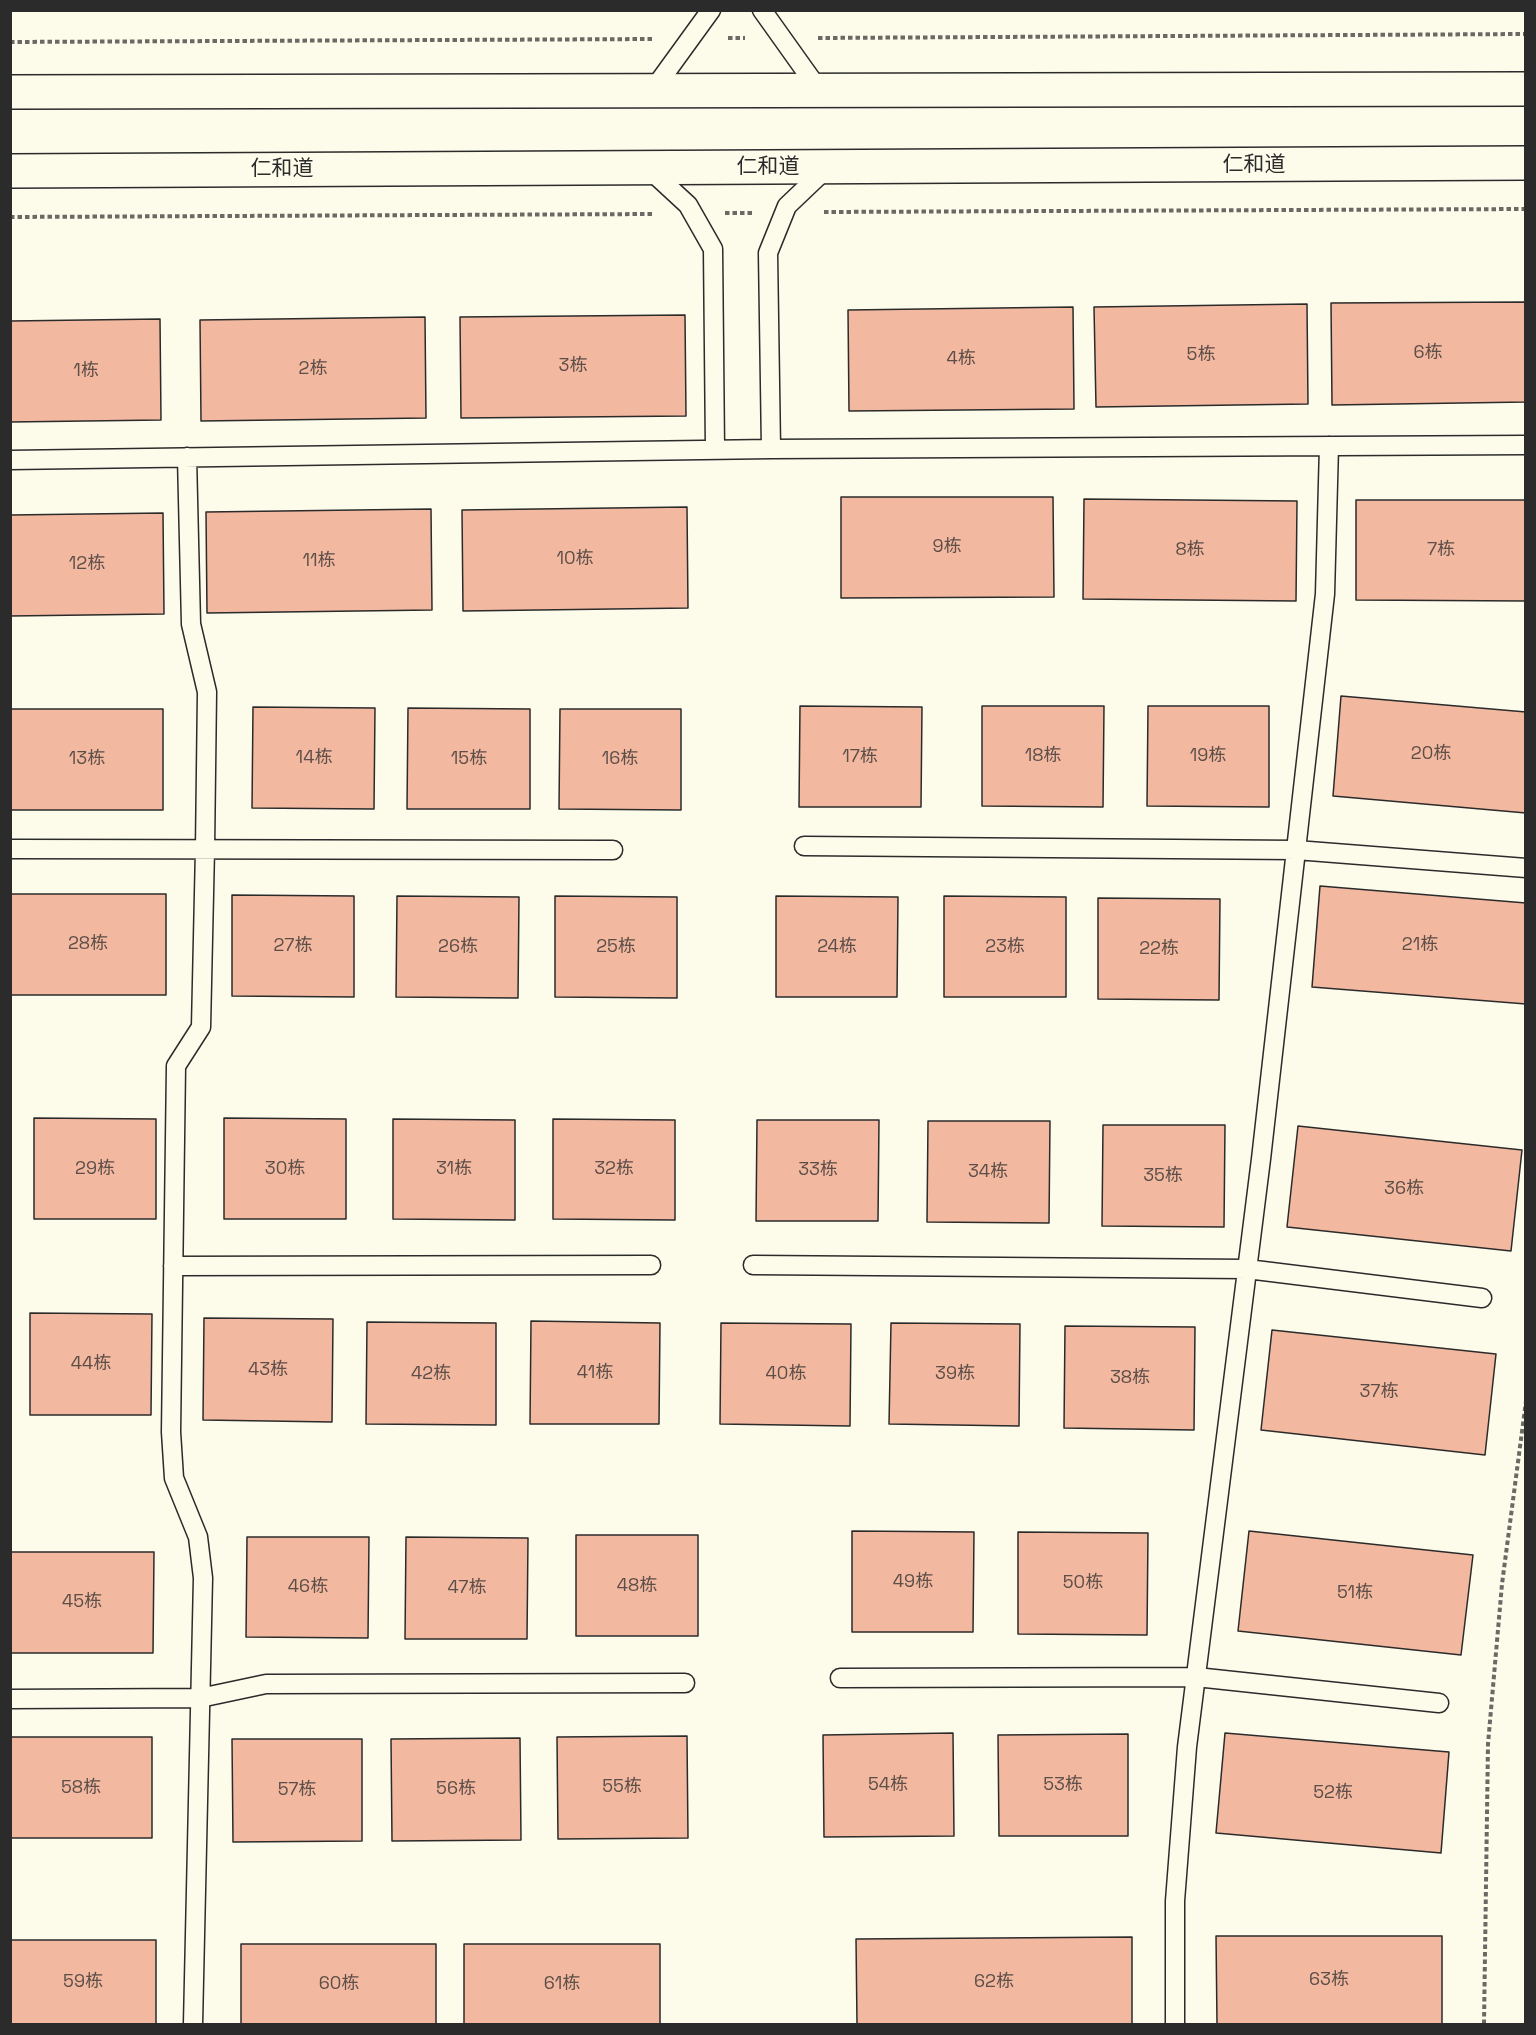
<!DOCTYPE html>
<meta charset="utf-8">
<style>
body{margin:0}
#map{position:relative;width:1536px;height:2035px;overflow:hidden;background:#fdfbea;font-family:"Space Grotesk",sans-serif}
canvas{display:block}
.frame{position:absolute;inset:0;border:12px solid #2b2b2b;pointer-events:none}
</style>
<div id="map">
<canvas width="1536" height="2035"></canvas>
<div class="frame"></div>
</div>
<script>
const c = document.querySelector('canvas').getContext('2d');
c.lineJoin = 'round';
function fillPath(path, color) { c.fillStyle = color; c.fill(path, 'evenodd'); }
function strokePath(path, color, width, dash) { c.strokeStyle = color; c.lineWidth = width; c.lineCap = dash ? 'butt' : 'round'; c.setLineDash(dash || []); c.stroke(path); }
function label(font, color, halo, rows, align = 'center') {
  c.font = font + ' "Space Grotesk","Noto Sans SC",sans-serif'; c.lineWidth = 4.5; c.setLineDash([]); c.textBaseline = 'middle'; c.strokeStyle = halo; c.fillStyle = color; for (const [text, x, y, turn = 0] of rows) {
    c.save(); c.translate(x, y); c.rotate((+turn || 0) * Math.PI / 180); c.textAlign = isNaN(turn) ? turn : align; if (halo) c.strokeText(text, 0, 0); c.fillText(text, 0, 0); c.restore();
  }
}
const building = new Path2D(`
 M1526 302V402L1332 405 1331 303Z
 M1307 304 1308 404 1096 407 1094 307Z
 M1073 307 1074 409 849 411 848 310Z
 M685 315 686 416 461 418 460 317Z
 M425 317 426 418 201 421 200 320Z
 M160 319 161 420 10 422V321Z
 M841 497H1053L1054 597 841 598Z
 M1084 499 1297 501 1296 601 1083 599Z
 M1356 500H1526V601L1356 600Z
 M687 507 688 608 463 611 462 510Z
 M431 509 432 610 207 613 206 512Z
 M163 513 164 614 10 616V515Z
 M1341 696 1526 712V813L1333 796Z
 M800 706 922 707 921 807H799Z
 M982 706H1104L1103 807 982 806Z
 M1148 706H1269V807L1147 806Z
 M253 707 375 708 374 809 252 808Z
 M408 708 530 709V809H407Z
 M10 709H163V810H10Z
 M560 709H681V810L559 809Z
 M1320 886 1526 903V1004L1312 987Z
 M10 894H166V995H10Z
 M232 895 354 896V997L232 996Z
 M397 896 519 897 518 998 396 997Z
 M555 896 677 897V998L555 997Z
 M776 896 898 897 897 997H776Z
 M944 896 1066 897V997H944Z
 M1098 898 1220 899 1219 1000 1098 999Z
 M34 1118 156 1119V1219H34Z
 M224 1118 346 1119V1219H224Z
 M393 1119 515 1120V1220L393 1219Z
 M553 1119 675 1120V1220L553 1219Z
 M757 1120H879L878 1221H756Z
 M928 1121H1050L1049 1223 927 1222Z
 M1103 1125H1225L1224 1227 1102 1226Z
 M1298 1126 1522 1150 1511 1251 1287 1227Z
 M30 1313 152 1314 151 1415H30Z
 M204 1318 333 1319 332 1422 203 1420Z
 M531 1321 660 1323 659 1424H530Z
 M367 1322 496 1323V1425L366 1424Z
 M721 1323 851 1324 850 1426 720 1424Z
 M891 1323 1020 1324 1019 1426 889 1424Z
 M1065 1326 1195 1327 1194 1430 1064 1428Z
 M1272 1330 1496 1354 1485 1455 1261 1430Z
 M852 1531 974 1532 973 1632H852Z
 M1249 1531 1473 1555 1461 1655 1238 1631Z
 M1018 1532 1148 1533 1147 1635 1018 1634Z
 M576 1535H698V1636H576Z
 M247 1537H369L368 1638 246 1637Z
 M406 1537 528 1538 527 1639H405Z
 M10 1552H154L153 1653H10Z
 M953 1733 954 1836 824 1837 823 1735Z
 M1225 1733 1449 1752 1441 1853 1216 1833Z
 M1128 1734V1836H999L998 1735Z
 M687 1736 688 1838 558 1839 557 1737Z
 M10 1737H152V1838H10Z
 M520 1738 521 1840 392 1841 391 1739Z
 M232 1739H362V1841L233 1842Z
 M1216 1936H1442V2024H1217Z
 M1132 1937V2024H857L856 1939Z
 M10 1940H156V2024H10Z
 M241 1944H436V2024H241Z
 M464 1944H660V2024H464Z`);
fillPath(building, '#f2b8a0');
strokePath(building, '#2b2b2b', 1.5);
const lane = new Path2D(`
 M762 10 819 90
 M653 90 711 10
 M649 169 688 205 713 249 715 450
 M771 449 768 253 787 206 828 167
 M187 457 191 624 207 692 205 849 201 1027 176 1066 171 1432 174 1478 198 1537 203 1578 193 2024
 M10 460 771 449 1526 445
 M804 846 1296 850 1526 868
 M10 849 613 850
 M753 1265 1247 1269 1482 1298
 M173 1266 651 1265
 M840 1678 1196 1677 1439 1703
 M10 1699 200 1698 266 1684 685 1683
 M1175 2024V1901L1187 1747 1261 1159 1325 594 1329 446`);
const secondary = new Path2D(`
 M10 92 1526 89
 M10 171 1526 163`);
strokePath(lane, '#2b2b2b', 21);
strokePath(secondary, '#2b2b2b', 36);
strokePath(new Path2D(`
 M728 38H745
 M818 38 1526 34
 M10 42 655 39
 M824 212 1526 209
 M725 213H754
 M10 217 652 214
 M1484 2024 1488 1744 1502 1584 1526 1401`), '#6a6964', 4, [4.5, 3]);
strokePath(lane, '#fdfbea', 18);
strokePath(secondary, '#fdfbea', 33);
label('18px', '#5d4e48', null, [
 ["6栋",1428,353],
 ["5栋",1201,355],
 ["4栋",961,359],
 ["3栋",573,366],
 ["2栋",313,369],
 ["1栋",86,371],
 ["9栋",947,547],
 ["8栋",1190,550],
 ["7栋",1441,550],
 ["10栋",575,559],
 ["11栋",319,561],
 ["12栋",87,564],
 ["20栋",1431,754],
 ["18栋",1043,756],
 ["19栋",1208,756],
 ["17栋",860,757],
 ["14栋",314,758],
 ["13栋",87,759],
 ["15栋",469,759],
 ["16栋",620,759],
 ["28栋",88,944],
 ["21栋",1420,945],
 ["27栋",293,946],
 ["26栋",458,947],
 ["25栋",616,947],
 ["24栋",837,947],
 ["23栋",1005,947],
 ["22栋",1159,949],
 ["29栋",95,1169],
 ["30栋",285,1169],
 ["31栋",454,1169],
 ["32栋",614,1169],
 ["33栋",818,1170],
 ["34栋",988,1172],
 ["35栋",1163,1176],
 ["36栋",1404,1189],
 ["44栋",91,1364],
 ["43栋",268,1370],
 ["41栋",595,1373],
 ["42栋",431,1374],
 ["40栋",786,1374],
 ["39栋",955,1374],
 ["38栋",1130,1378],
 ["37栋",1379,1392],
 ["49栋",913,1582],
 ["50栋",1083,1583],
 ["48栋",637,1586],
 ["46栋",308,1587],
 ["47栋",467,1588],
 ["51栋",1355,1593],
 ["45栋",82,1602],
 ["54栋",888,1785],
 ["53栋",1063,1785],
 ["55栋",622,1787],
 ["58栋",81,1788],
 ["56栋",456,1789],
 ["57栋",297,1790],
 ["52栋",1333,1793],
 ["63栋",1329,1980],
 ["59栋",83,1982],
 ["62栋",994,1982],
 ["60栋",339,1984],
 ["61栋",562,1984]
]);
label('21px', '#2b2b2b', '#fdfbea', [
 ["仁和道",1254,165],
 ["仁和道",768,167],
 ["仁和道",282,169]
]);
</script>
